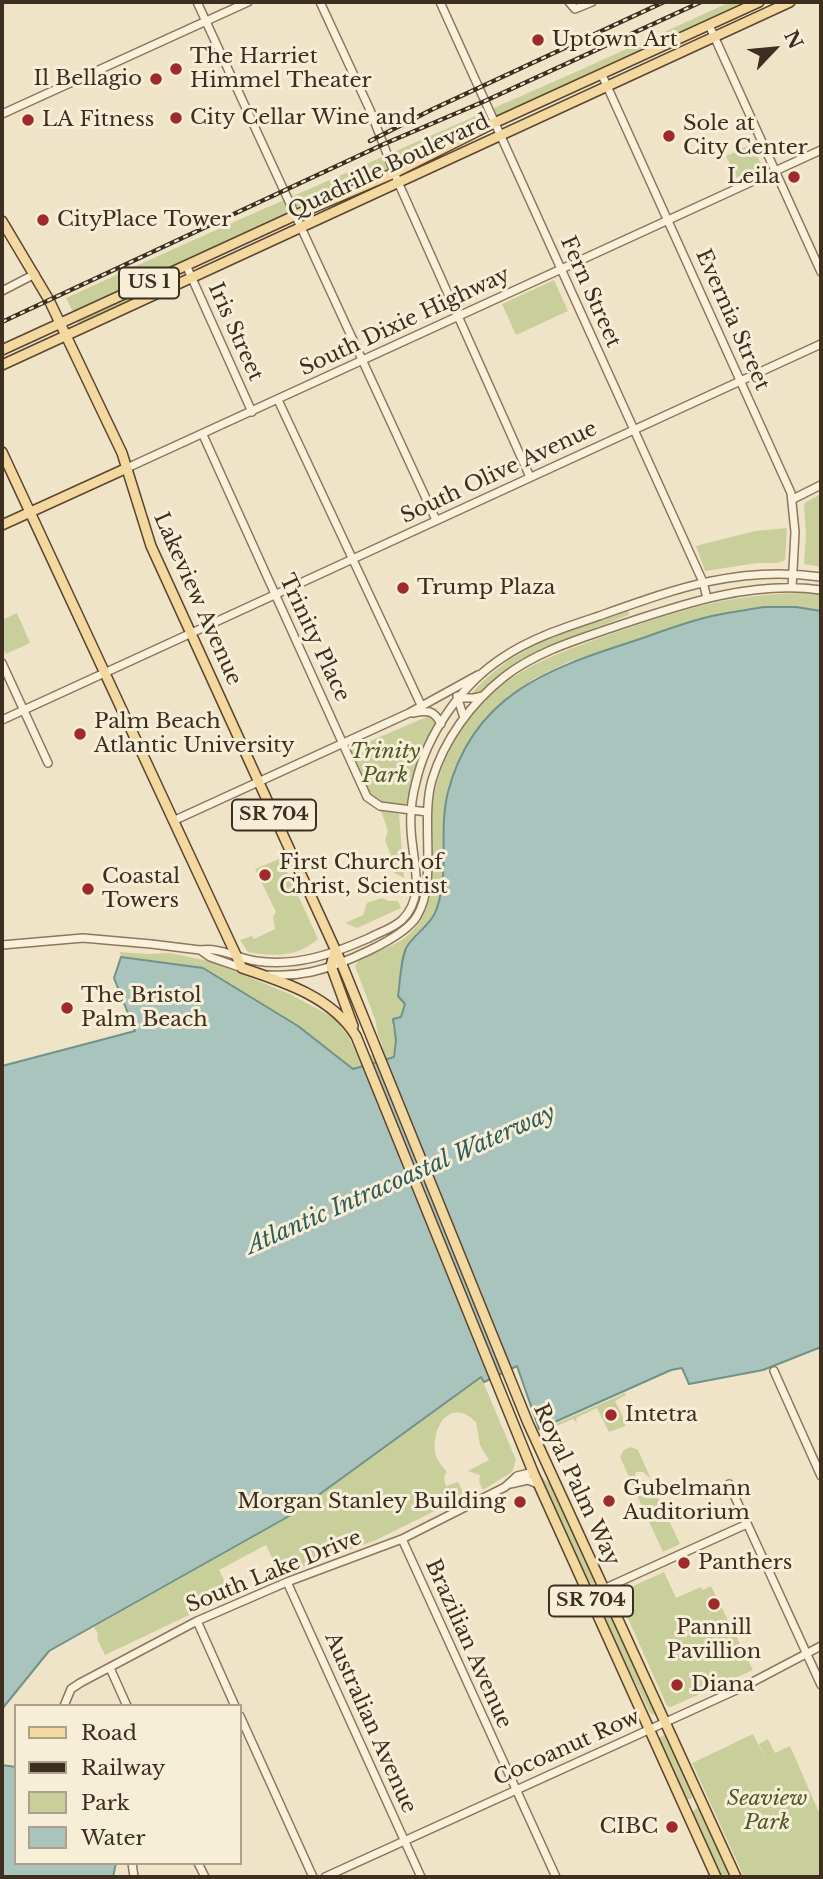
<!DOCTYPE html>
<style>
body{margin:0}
#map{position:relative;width:823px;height:1879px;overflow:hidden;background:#f0e4c8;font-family:"Libre Baskerville",serif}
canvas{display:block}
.frame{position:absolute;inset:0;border:4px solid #3d2e20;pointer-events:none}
.legend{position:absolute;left:14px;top:1704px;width:228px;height:161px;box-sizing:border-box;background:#f7eed8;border:2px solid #ada18e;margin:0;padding:9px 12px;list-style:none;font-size:21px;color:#3d2e20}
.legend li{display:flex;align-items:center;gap:14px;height:35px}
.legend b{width:35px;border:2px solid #ada18e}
.north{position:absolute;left:739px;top:14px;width:70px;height:70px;-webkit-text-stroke:5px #f7eed8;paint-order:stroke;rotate:64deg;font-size:19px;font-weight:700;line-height:28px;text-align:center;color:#3d2e20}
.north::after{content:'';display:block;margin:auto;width:24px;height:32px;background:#3d2e20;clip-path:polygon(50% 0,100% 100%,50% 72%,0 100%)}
</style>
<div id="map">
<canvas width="823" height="1879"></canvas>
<div class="frame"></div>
<ul class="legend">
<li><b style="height:9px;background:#f3d9a0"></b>Road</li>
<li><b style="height:9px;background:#3d2e20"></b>Railway</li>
<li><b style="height:19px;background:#c9cf9b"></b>Park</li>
<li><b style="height:19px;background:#a9c4bc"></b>Water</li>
</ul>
<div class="north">N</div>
</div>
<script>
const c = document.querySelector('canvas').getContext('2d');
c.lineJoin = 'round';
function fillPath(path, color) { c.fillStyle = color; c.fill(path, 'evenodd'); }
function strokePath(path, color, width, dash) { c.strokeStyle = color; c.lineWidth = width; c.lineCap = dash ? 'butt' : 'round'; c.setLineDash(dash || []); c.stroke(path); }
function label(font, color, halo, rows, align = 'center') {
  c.font = font + ' "Libre Baskerville",serif'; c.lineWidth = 6; c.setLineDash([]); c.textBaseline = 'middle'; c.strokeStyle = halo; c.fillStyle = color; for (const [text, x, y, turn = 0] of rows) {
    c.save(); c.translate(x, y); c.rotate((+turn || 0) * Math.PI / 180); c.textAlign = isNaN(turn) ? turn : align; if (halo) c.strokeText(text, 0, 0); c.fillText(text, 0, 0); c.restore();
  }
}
fillPath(new Path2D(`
 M730 2H750L174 269 169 282 79 324 66 298C286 196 510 104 730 2Z
 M752 144 762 166 736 178 726 156Z
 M554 280 568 311 516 335 502 304Z
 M821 494V567L804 564 806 536 804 505 806 502Z
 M787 528 785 560 778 563H757L705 571 696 546 755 531Z
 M804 593 821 594V611L796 607H764L710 616 568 662 535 678 506 698 479 728 459 762 448 793 443 828 445 873 437 911 424 930 406 946 398 996 411 1000 406 1024 392 1025 396 1040 394 1057 353 1069 298 1026 203 968 145 960 114 978 121 957 120 952 147 954 170 953 209 961 290 994 334 1018 348 1036 359 1058 374 1054 383 1047 378 1035 375 1019 355 966 360 959C375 951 394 947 407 936 443 907 429 856 431 816 432 801 435 788 440 774 472 681 539 659 623 630 689 607 734 594 804 593Z
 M628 610 629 615C589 630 546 645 509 668 497 676 486 694 470 695 514 645 566 631 628 610Z
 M17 613 30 643 6 654 2 646V620Z
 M429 716 436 724 423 748 407 803 404 806 380 803 369 795 349 750Z
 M381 811 399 814 404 878 393 872 389 863 391 856 385 840 388 831Z
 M281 858 318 939C298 957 274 957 248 952L240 940 252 936 254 939 275 929 273 917 276 912 255 869Z
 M382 898 388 901H398L401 908 357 928 345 923 363 915 367 903Z
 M481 1377 516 1460 512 1472 483 1490 479 1482 480 1475 468 1471 489 1460 480 1445 476 1422C472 1419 467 1414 462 1413 439 1408 430 1442 437 1458 439 1463 444 1468 447 1472L444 1477 445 1484 447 1486 458 1482 465 1496 376 1540 280 1575 266 1545 219 1570 231 1595 105 1655 97 1639 98 1634 94 1627 291 1515Z
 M625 1393 626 1395 615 1401 626 1423 625 1426 609 1432 597 1408 576 1418 577 1423 573 1419 554 1427 553 1425Z
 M631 1447 638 1450 651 1479 643 1472H636L634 1481 636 1487 634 1488 620 1457 624 1450Z
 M542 1477 555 1489 596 1579 593 1584 586 1582 549 1498Z
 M652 1484 680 1544 663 1552 635 1491H638L640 1495 649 1499 652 1490Z
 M664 1572 676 1598 701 1587 703 1590 711 1586 753 1670 671 1707 667 1706 618 1596V1593Z
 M602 1599 605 1601 656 1711 654 1715 650 1713C633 1676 614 1641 597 1603Z
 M753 1734 765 1758 759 1744 768 1739 775 1753 790 1746 821 1817V1877H744L692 1763Z
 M663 1735 666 1736 693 1792 691 1799H685L660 1743 659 1739Z
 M696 1808 701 1811 732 1877H721L693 1816 692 1813Z`), '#c9cf9b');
const water = new Path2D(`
 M764 607H796L821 611V1347L763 1370 689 1384 682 1368 671 1370 539 1429 517 1366 484 1382 481 1377 291 1515 49 1651 2 1709V1066L135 1031 114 978 121 957 203 968 298 1026 353 1069 394 1057 396 1040 393 1019 401 1017 405 1004 398 996C400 984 401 953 408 945 417 932 432 924 437 908 450 868 438 831 448 792 473 696 546 669 631 642 658 633 685 622 712 616 729 612 747 610 764 607Z
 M2 1765 16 1767V1863H116L113 1877H2Z`);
fillPath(water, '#a9c4bc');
strokePath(water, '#6f938a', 2);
const minor = new Path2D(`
 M197 2 436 520
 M320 2 370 110 398 182 530 477
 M440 2 703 582 707 598
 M569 2 575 9 592 2
 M709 25 821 272
 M602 75 791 493 795 532 792 588
 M2 114 248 2
 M186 265 252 412
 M2 291 35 274
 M278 400 421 705
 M203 435 367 797 380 806 427 812
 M127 468 821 150
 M793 499 821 485
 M2 663 48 763
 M457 696 464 718
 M459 698H474L483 696
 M413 713C428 710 434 710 441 724
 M2 720 821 344
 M173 821 409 713 478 675
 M2 945 83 938 151 944 200 950C219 947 237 958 256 961 296 967 333 954 369 938 380 932 392 929 402 920 427 896 412 860 411 829 410 814 412 797 416 782 427 734 461 685 502 658 531 638 566 627 599 616 675 589 739 565 821 577
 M200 950 210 957 242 968
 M269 975C284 976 297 975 311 972 338 966 404 939 417 916 438 882 420 821 432 780 444 740 471 703 504 677 536 652 576 640 614 627 680 605 751 580 821 590
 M774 1371 821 1476
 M510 1484 528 1480 538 1484
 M729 1484 821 1685
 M402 1539 556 1877
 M287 1582 421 1877
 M588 1596 747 1524
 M197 1621 235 1706
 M110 1668 127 1706
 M64 1706 71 1689 80 1683 197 1621 287 1582 402 1539 505 1487 517 1476 533 1472
 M240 1716 313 1877
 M132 1863 134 1877
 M198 1863 205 1877
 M325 1877 745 1686 821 1646`);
const major = new Path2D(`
 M2 221 49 300 122 453 151 546 341 962 528 1423 736 1877
 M2 350 296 215 394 173 494 123 759 2
 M2 365 790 2
 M2 452 242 968C284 982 332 997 356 1036L533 1472 716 1877
 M2 525 127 468
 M335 951 331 966 353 1026`);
strokePath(minor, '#8d765c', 10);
strokePath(major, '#5b4430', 12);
strokePath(minor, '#faf1dc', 7);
strokePath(major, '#f3d9a0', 9);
const rail = new Path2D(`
 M370 141 433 109 664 2
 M2 322 384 144 485 101 701 2`);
strokePath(rail, '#3d2e20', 4.5);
strokePath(rail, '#f7eed8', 2, [5]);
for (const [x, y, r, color] of [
 [538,40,7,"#9e2a2b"],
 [176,69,7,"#9e2a2b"],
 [156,79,7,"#9e2a2b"],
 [176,118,7,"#9e2a2b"],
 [28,120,7,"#9e2a2b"],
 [669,136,7,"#9e2a2b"],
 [794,177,7,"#9e2a2b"],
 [43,220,7,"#9e2a2b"],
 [403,588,7,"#9e2a2b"],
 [80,734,7,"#9e2a2b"],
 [265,875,7,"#9e2a2b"],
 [88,889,7,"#9e2a2b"],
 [67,1008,7,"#9e2a2b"],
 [611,1415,7,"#9e2a2b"],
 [609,1501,7,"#9e2a2b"],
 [520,1502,7,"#9e2a2b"],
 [684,1563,7,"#9e2a2b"],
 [714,1604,7,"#9e2a2b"],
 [677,1685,7,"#9e2a2b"],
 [672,1827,7,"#9e2a2b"]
]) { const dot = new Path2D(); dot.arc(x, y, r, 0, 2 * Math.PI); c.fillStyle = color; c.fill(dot); strokePath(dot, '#f7eed8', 2.5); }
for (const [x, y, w] of [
 [149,283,60],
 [274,815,84],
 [591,1601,84]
]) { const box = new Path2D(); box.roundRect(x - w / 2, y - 15.5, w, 31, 5); c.fillStyle = '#f7eed8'; c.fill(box); strokePath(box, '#3d2e20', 2); }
label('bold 19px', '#3d2e20', null, [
 ["US 1",149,283],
 ["SR 704",274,815],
 ["SR 704",591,1601]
]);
label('21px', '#3d2e20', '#f7eed8', [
 ["Uptown Art",552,40],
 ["The Harriet",190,57],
 ["Himmel Theater",190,81],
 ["Il Bellagio",142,79,"right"],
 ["City Cellar Wine and",190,118],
 ["LA Fitness",42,120],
 ["Sole at",683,124],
 ["City Center",683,148],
 ["Leila",780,177,"right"],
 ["CityPlace Tower",57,220],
 ["Trump Plaza",417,588],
 ["Palm Beach",94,722],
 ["Atlantic University",94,746],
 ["First Church of",279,863],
 ["Christ, Scientist",279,887],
 ["Coastal",102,877],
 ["Towers",102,901],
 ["The Bristol",81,996],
 ["Palm Beach",81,1020],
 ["Intetra",625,1415],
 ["Gubelmann",623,1489],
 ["Auditorium",623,1513],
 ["Morgan Stanley Building",506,1502,"right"],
 ["Panthers",698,1563],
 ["Pannill",714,1628,"center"],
 ["Pavillion",714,1652,"center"],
 ["Diana",691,1685],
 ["CIBC",658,1827,"right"]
], 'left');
label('21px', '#3d2e20', '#f7eed8', [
 ["Quadrille Boulevard",389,167,-25],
 ["Fern Street",590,292,66],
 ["Evernia Street",732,320,66],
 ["South Dixie Highway",405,322,-25],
 ["Iris Street",235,332,66],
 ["South Olive Avenue",499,473,-25],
 ["Lakeview Avenue",197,599,66],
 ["Trinity Place",314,638,65],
 ["Royal Palm Way",576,1485,65],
 ["South Lake Drive",274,1572,-22],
 ["Brazilian Avenue",468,1644,66],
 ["Australian Avenue",370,1723,66],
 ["Cocoanut Row",567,1748,-24]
]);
label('italic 21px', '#4d5a26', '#f7eed8', [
 ["Trinity",385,752],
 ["Park",385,776],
 ["Seaview",767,1799],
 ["Park",767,1823]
]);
label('italic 23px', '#2f5d5a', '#f7eed8', [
 ["Atlantic Intracoastal Waterway",401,1180,-24]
]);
</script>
